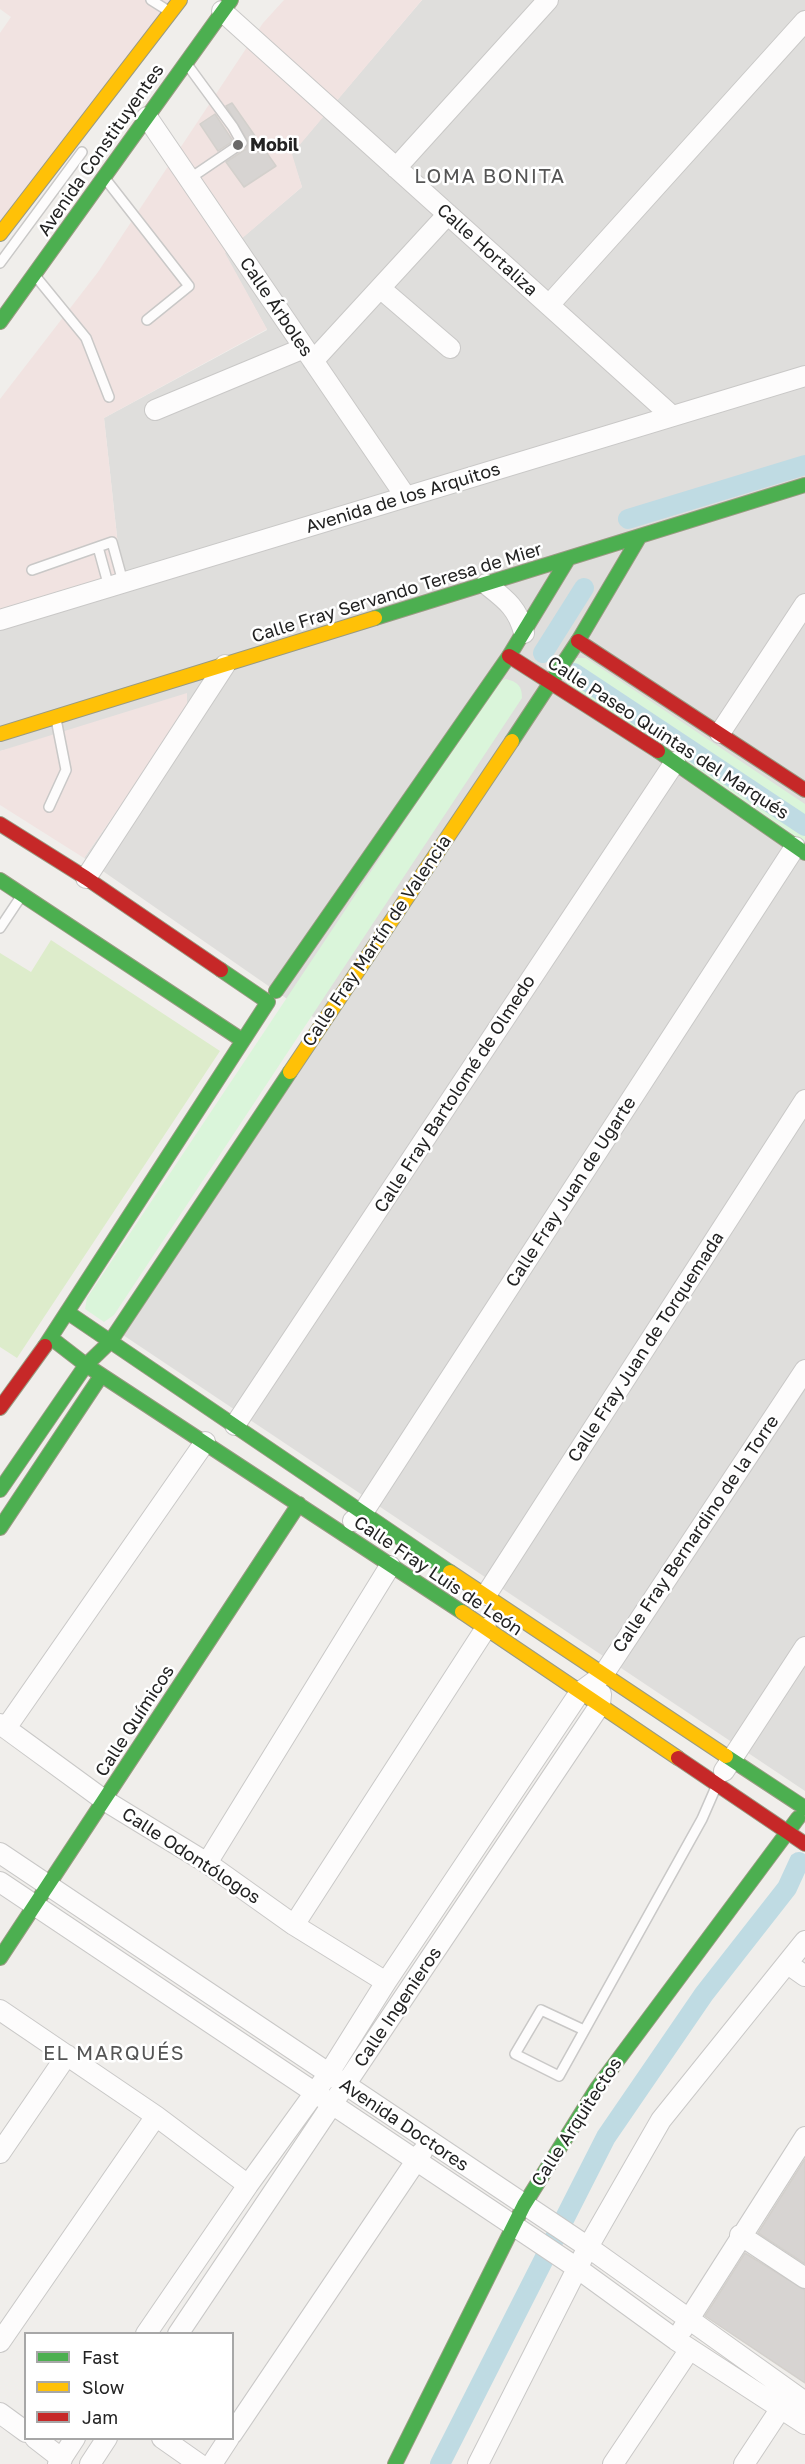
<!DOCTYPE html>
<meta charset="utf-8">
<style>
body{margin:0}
#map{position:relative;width:805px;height:2464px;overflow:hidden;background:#f0eeeb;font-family:"Golos Text",sans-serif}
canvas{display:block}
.legend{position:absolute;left:24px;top:2332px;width:210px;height:108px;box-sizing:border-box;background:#fff;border:2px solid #a7a7a7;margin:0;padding:8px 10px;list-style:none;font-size:18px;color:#222}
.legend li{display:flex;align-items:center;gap:12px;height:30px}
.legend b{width:30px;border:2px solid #a7a7a7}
</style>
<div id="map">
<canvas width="805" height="2464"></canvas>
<ul class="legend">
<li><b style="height:8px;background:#4caf50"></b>Fast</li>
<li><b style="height:8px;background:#ffc107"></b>Slow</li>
<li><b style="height:8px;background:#c62828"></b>Jam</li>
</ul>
</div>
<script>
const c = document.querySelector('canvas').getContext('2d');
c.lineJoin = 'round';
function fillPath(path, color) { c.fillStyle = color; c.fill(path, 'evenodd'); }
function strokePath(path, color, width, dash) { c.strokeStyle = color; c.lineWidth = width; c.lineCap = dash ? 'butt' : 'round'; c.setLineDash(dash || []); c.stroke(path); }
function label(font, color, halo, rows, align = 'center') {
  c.font = font + ' "Golos Text",sans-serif'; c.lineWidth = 5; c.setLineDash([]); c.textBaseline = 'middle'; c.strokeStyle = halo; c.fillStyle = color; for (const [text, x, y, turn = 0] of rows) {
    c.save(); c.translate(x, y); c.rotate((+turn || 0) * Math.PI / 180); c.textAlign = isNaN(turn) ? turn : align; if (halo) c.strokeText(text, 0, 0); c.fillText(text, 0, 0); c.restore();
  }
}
fillPath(new Path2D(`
 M422 0H805V1791L123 1335 329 1028 84 858 187 711 0 751V612L121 573 104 418 267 330 224 253 302 187 291 154Z`), '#dfdedc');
fillPath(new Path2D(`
 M0 0H180L0 234V33L11 17 0 9Z
 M284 0H422L292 154 302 187 225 253 267 329 104 418 121 573 0 612V399L98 272 263 23Z
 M187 693V711L84 858 0 805V751Z`), '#f1e3e1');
fillPath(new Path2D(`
 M51 940 220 1051 17 1358 0 1347V953L31 972Z`), '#ddeccb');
fillPath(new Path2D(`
 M572 658H586L805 804V843L567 686Z
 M506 679C518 682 522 686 522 698L114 1315 104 1322 85 1309 87 1298 497 682Z`), '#daf5da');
strokePath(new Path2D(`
 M628 519 805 465
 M543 653 584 588
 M574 673 805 826
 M440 2464 606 2137 704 1994 787 1888 799 1862`), '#bfdbe3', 20);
const building = new Path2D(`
 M232 103 276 166 244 187 226 162 246 149 249 143 226 106Z
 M215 114 233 141 218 151 200 124Z
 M805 2159V2264L758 2233Z
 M745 2253 805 2290V2383L705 2316Z`);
fillPath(building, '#d7d4d2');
strokePath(building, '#d3d0cc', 1.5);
const lane = new Path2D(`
 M151 0 167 10
 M189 179 242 143 233 127 189 67
 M107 181 189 286 147 320
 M0 263 82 152
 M37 278 86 338 109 397
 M98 547 109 587
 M32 570 112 542 123 582
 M49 807 66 770 56 719
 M0 928 20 898
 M584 2030 541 2010 515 2054 559 2076 702 1819 716 1787`);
const street = new Path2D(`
 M222 11 672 416
 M147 117 406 497
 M396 168 548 0
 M380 288 450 348
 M549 305 805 21
 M313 361 448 214
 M155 410 304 348
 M486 584C505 599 518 608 524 633
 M0 620 805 376
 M720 733 805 604
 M86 878 225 665
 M235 1425 675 762
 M353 1521 362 1514 795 847
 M486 1595 805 1100
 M0 1724 104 1800 207 1863 294 1925 386 1982
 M6 1728 205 1442
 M724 1771 805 1647
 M0 1853 588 2247 805 2402
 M207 1863 390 1566
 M0 1882 577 2268 676 2340 805 2424
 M294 1925 486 1628
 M788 1964 805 1976
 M0 2010 156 2116 248 2185
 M0 2153 67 2055
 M740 2235 805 2278
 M682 2330 805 2137
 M146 2334 248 2185 329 2073 386 1982 580 1692 603 1675 805 1370
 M178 2334 600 1705 601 1694
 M0 2342 156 2116
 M0 2413 26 2432
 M232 2434 422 2152
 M35 2438 62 2459
 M162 2438 199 2464
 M58 2464 75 2438
 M90 2464 107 2438
 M212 2464 229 2438
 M478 2464 588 2247 661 2120 805 1941
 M613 2464 690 2349
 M744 2464 781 2408`);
const fast = new Path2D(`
 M0 322 231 0
 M375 618 805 485
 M512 741 578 641 640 536
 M658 751 805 853
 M0 880 242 1040
 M276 991 509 656 568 559
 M67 1312 450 1572
 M51 1338 86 1365 462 1612
 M45 1346 268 1002 221 970
 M0 1490 86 1365 110 1342 290 1072
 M0 1528 99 1379
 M726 1756 805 1808
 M0 1958 299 1504
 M395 2464 524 2205 597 2088 798 1818`);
const slow = new Path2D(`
 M0 234 180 0
 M0 734 375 618
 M290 1072 512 741
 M450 1572 726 1756
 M462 1612 678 1758`);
const jam = new Path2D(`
 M578 641 805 790
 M509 656 658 751
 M0 824 86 878 221 970
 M0 1408 45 1346
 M678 1758 805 1844`);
strokePath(lane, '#c9c8c7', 12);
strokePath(street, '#c9c8c7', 22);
strokePath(fast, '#999a82', 16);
strokePath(slow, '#999a82', 16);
strokePath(jam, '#999a82', 16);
strokePath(lane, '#fdfcfc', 9);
strokePath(street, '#fdfcfc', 20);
strokePath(fast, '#4caf50', 14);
strokePath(slow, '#ffc107', 14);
strokePath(jam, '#c62828', 14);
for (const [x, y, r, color] of [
 [238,145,6,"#6a6968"]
]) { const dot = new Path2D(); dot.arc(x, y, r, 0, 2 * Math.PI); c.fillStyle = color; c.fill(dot); strokePath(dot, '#fff', 2); }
label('bold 18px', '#222', '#fff', [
 ["Mobil",250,145]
], 'left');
label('18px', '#222', '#fff', [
 ["Avenida Constituyentes",101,150,-55],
 ["Calle Hortaliza",487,250,42],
 ["Calle Árboles",276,307,56],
 ["Avenida de los Arquitos",403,498,-17],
 ["Calle Fray Servando Teresa de Mier",397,593,-17],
 ["Calle Paseo Quintas del Marqués",668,738,33],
 ["Calle Fray Martín de Valencia",377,941,-56],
 ["Calle Fray Bartolomé de Olmedo",455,1094,-57],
 ["Calle Fray Juan de Ugarte",571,1192,-57],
 ["Calle Fray Juan de Torquemada",646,1347,-57],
 ["Calle Fray Bernardino de la Torre",696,1534,-56],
 ["Calle Fray Luis de León",438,1576,34],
 ["Calle Químicos",135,1721,-57],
 ["Calle Odontólogos",191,1856,33],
 ["Calle Ingenieros",398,2007,-56],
 ["Calle Arquitectos",577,2122,-57],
 ["Avenida Doctores",404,2125,34]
]);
c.letterSpacing = '1.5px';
label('20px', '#555', '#fff', [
 ["LOMA BONITA",490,177],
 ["EL MARQUÉS",114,2054]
]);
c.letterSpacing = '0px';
</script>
